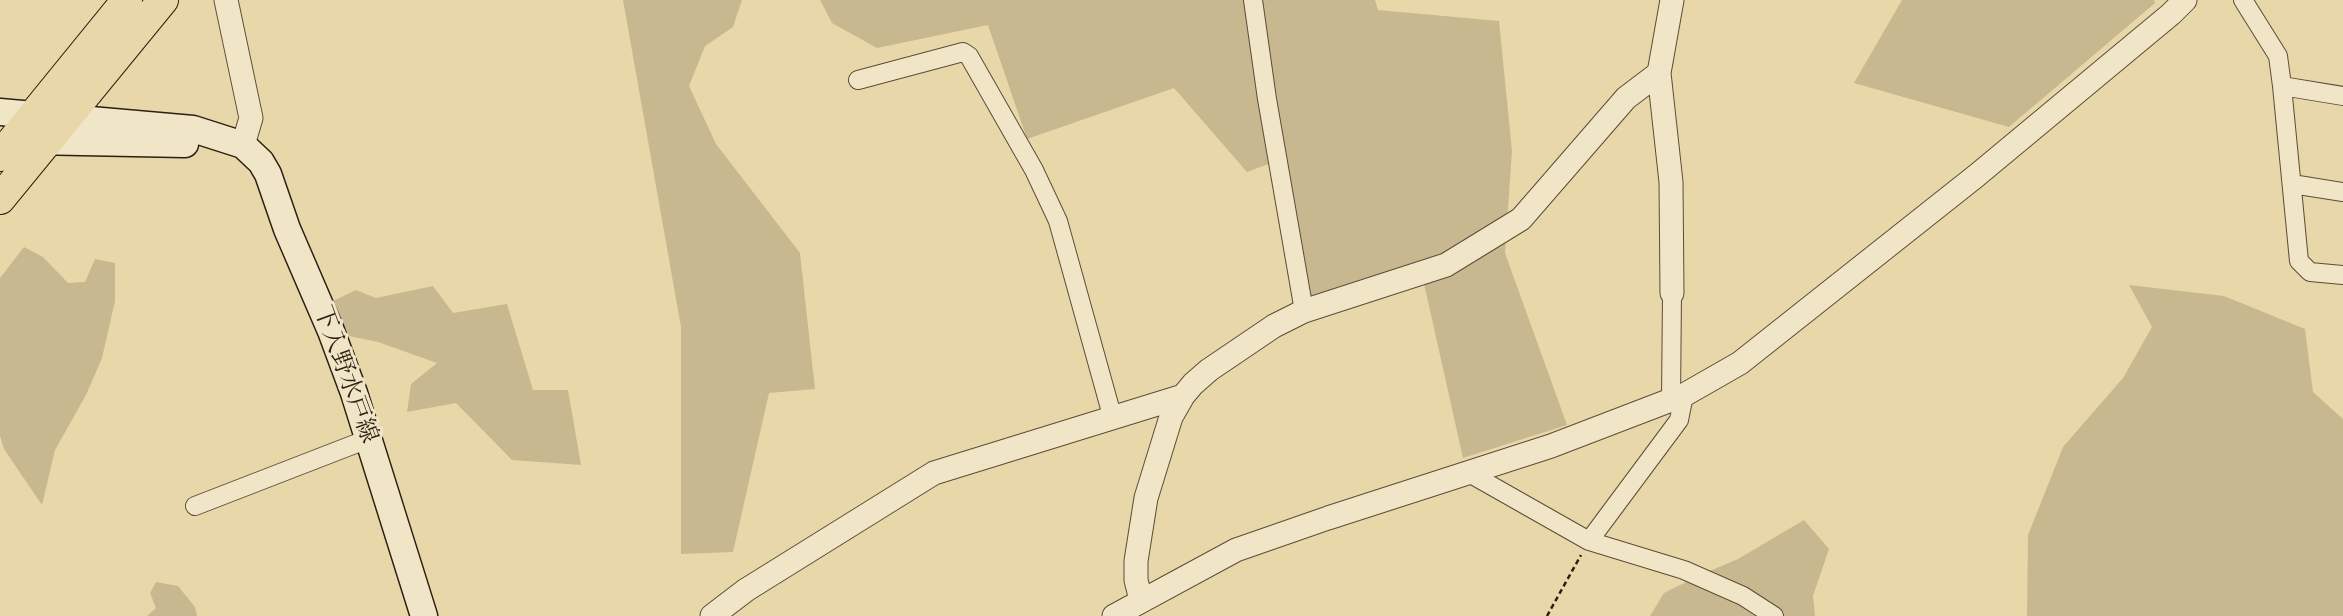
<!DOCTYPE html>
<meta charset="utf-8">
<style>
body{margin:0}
canvas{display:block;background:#e8d7a8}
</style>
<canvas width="2343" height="616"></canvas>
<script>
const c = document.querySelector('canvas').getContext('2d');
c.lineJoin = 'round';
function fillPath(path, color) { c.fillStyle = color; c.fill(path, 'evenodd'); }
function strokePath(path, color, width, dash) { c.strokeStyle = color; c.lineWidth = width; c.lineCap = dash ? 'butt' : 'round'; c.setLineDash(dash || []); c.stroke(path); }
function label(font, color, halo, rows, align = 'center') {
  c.font = font + ' "IM FELL English","Noto Serif JP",serif'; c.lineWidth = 6; c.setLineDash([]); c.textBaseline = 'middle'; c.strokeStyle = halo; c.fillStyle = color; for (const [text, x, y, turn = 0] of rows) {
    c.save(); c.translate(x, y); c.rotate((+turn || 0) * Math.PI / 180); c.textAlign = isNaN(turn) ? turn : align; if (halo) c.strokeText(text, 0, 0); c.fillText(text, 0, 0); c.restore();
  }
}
fillPath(new Path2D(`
 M623 0H742L733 27 705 46 689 86 716 144 800 253 815 389 769 393 733 552 681 554V327Z
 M820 0H1375L1378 10 1499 21 1512 151 1505 253 1567 425 1463 458 1419 261 1311 296 1287 157 1247 172 1174 88 1027 139 988 25 877 48 832 23Z
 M1902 0H2154L2155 3 2009 127 1854 83Z
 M24 247 43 257 68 283 85 282 95 259 115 263V301L102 358 86 395 55 450 42 505 4 449 0 436V278Z
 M2129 285 2224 296 2305 329 2313 392 2343 419V616H2027L2028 535 2063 447 2123 378 2152 327Z
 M433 286 453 313 507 304 533 390H568L581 465 512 460 456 403 407 412 411 384 437 363 378 342 349 336 333 301 356 290 376 298Z
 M1804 520 1829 549 1813 596 1815 616H1650L1664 593 1700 575 1738 559Z
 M156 582 178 586 195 607 197 616H147L156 608 150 593Z`), '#c8b88f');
const minor = new Path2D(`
 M1253 0 1267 99 1304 311
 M2243 0 2278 56 2282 86
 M858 80 963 52 969 56 1034 170 1058 221 1113 419
 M2343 96 2282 86 2299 261 2310 272 2343 275
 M2292 184 2343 192
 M1671 401 1672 293
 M1469 473 1589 541 1684 570 1743 596 1774 616
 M195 506 368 439
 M1589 541 1679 420 1684 395`);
const tertiary = new Path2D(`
 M226 0 251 118 243 145
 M1672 0 1659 73 1671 182 1672 293
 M1141 600 1136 580V561L1146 498 1171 417 1183 396 1193 384 1209 370 1274 326 1304 311 1446 265 1521 219 1626 98 1659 73
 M712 616 746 590 934 473 1183 396
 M1114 616 1236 550 1328 518 1551 446 1684 395 1740 363 1976 176 2171 14 2185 0`);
const secondary = new Path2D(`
 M0 112 193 129 243 145 261 162 268 174 287 229 331 331 354 393 424 616
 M31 141 185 144`);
const trunk = new Path2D(`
 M0 156 127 0
 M0 199 163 0`);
strokePath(minor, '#5c4c38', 20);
strokePath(tertiary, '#5c4c38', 25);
strokePath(secondary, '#2d1e13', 29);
strokePath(trunk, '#2d1e13', 32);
strokePath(new Path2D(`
 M1547 616 1581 555`), '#2d1e13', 2.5, [5, 3.5]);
strokePath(minor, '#f0e5c6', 18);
strokePath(tertiary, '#f0e5c6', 23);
strokePath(secondary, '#f0e5c6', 26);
strokePath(trunk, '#e8d7a8', 30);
label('24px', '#2d1e13', '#f0e5c6', [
 ["下入野水戸線",344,375,70]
]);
</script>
